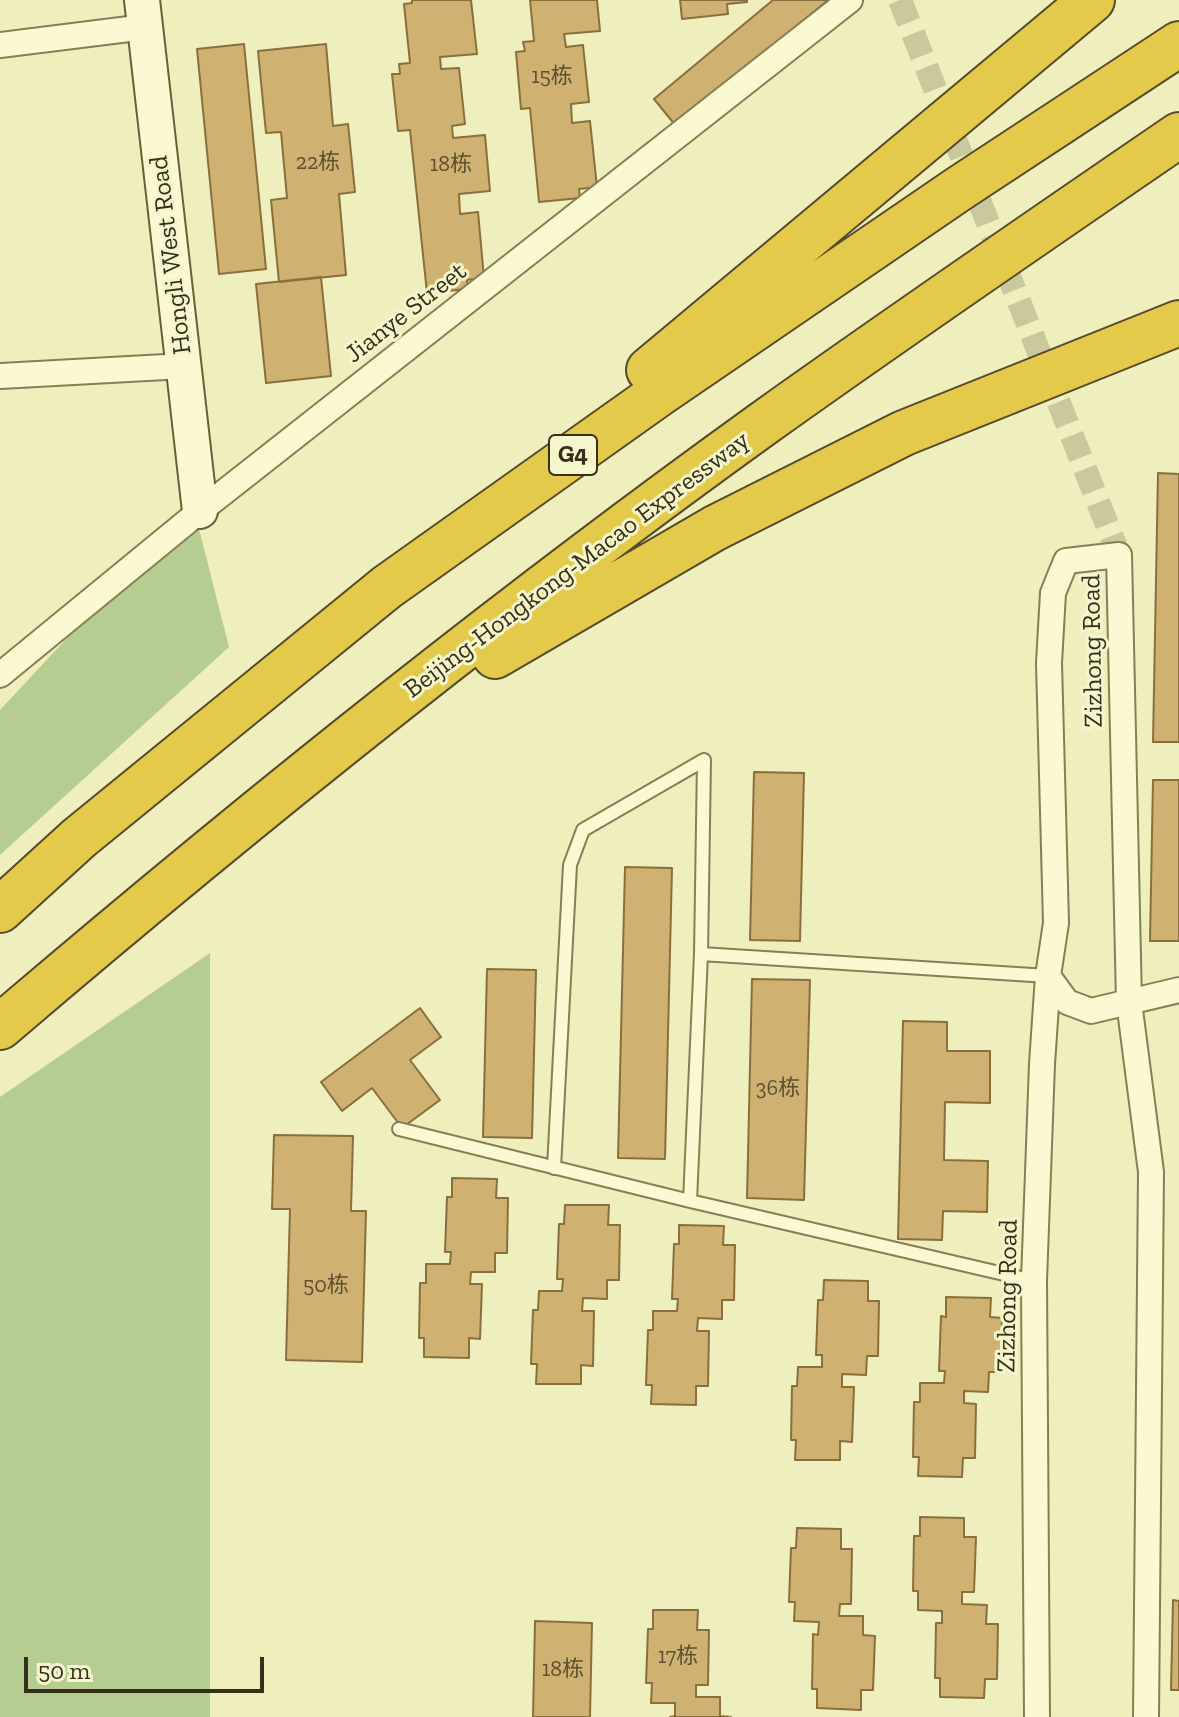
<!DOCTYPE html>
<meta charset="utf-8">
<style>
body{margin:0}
#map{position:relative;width:1179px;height:1717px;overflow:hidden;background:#efeebd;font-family:"Zilla Slab",serif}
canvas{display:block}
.scale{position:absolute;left:24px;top:1657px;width:240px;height:36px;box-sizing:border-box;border:4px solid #36301b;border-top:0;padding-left:10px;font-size:24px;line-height:28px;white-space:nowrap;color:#36301b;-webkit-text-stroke:6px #f6f6cd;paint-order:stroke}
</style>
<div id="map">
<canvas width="1179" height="1717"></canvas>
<div class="scale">50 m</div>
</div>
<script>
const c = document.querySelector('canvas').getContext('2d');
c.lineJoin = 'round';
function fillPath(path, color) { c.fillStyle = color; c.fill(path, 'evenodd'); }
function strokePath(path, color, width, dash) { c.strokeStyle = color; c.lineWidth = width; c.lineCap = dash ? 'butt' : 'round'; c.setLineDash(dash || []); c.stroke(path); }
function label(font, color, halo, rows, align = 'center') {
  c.font = font + ' "Zilla Slab","Noto Sans SC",serif'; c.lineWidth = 6; c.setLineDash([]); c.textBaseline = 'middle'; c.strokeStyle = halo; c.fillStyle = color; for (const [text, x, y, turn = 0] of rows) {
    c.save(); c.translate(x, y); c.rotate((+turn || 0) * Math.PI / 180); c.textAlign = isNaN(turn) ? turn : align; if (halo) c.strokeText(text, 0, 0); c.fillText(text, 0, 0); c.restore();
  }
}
fillPath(new Path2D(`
 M199 529 229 647 0 855V710L68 637Z
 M210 953V1717H0V1097Z`), '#b6cd91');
const building = new Path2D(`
 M412 0H471L477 54 440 57 441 69 459 68 465 124 452 126 453 138 485 135 490 191 459 194 460 214 478 212 484 278 467 280 468 289 427 293 410 130 398 131 392 74H400L399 64 410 63 404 4 412 3Z
 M530 0H597L600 31 564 34 566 47 583 45 589 102 571 104 572 123 590 121 597 187 579 189 580 198 539 202 530 108 521 109 516 52 525 51 523 42 534 41Z
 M680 0H747V2L727 4 728 14 682 19Z
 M773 0H828L676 126 654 99Z
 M244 44 266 269 219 274 197 49Z
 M326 44 333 126 348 124 355 192 339 194 346 275 279 282 271 200 287 198 281 132 266 133 258 51Z
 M321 277 331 376 266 383 256 284Z
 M1158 473 1179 474V742H1153Z
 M754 772 804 773 800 941 750 940Z
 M1153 780H1179V941H1150Z
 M625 867 672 868 665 1159 618 1158Z
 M487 969 536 970 532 1138 483 1137Z
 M752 979 810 980 804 1200 747 1198Z
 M420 1008 441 1037 410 1060 440 1100 402 1128 372 1088 342 1111 321 1082Z
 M903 1021 947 1022V1051H990V1103L945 1102 944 1160 988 1161 987 1212 943 1211 942 1240 898 1239Z
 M274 1135 353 1136 351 1211H366L362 1362 286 1360 290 1209H272Z
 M452 1178 497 1179 496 1198H508L507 1253H495V1272H471L470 1284H482L480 1339 469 1338V1358L424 1357V1338H419L420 1283H426V1264H450L451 1252H445L447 1197H452Z
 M565 1205H609L608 1225H620L619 1280H607V1299L583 1298 582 1311H594L593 1366 581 1365V1384H536L537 1364H531L533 1310H538L539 1291H562L563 1279H557L559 1224H564Z
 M679 1225 724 1226 723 1245H735L734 1300H722V1319L698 1318 697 1331H709L708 1386H696V1405L651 1404 652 1385H646L648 1330H653V1311H677L678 1299H672L674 1244H679Z
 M824 1280 868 1281V1301H879L878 1356H867L866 1375 842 1374V1387H854L852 1442 840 1441V1460H795L796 1440H791L792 1386H797L798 1367H822V1355H816L818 1300H823Z
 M946 1297 991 1298 990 1317 1002 1318 1001 1372H989L988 1392 964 1391V1403L976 1404 975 1458H963L962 1477 918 1476 919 1457H913L914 1402H920V1383H944L945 1371H939L941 1316 946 1317Z
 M920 1517 964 1518V1537H976L974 1592H962V1604L987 1605 986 1624H998L997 1679H985L984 1698 940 1697V1678H935L936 1623H942V1611L918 1610V1591H913L914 1536H920Z
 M797 1528 841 1529V1549H852L851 1604H840L839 1616H863V1635L875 1636 873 1690H861V1710L817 1708V1689H812L813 1634 818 1635 819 1622 794 1621 795 1602H789L791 1548H796Z
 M1173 1600 1179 1601V1690H1171Z
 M653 1610H698L697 1630H709L708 1685H696V1697H720V1716L731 1717H670L675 1716V1703H651L652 1683H646L648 1629H653Z
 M535 1621 592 1623 590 1717H533Z`);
fillPath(building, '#cfb272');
strokePath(building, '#886f3b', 2);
strokePath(new Path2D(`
 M900 0 1119 555`), '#cac89d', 24, [24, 12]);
const service = new Path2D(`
 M701 954 1048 976
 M399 1129 690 1201 1034 1281
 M554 1168 570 865 583 830 704 760 701 954 690 1201`);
const minor = new Path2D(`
 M0 45 145 27
 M0 376 184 366
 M0 675 200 511 850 0
 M1048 976 1067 1002 1091 1011 1179 990
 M1037 1716 1034 1281 1042 1064 1048 976 1056 923 1049 663 1053 593 1066 561 1119 555 1129 1002 1151 1172 1146 1717`);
const secondary = new Path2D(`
 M142 0 200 511`);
const motorway = new Path2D(`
 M649 370 1092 0
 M495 656 715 528 904 433 1179 323
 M0 910 79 838 387 587 660 393 960 188 1179 44
 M0 1027C247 816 500 613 764 423 901 325 1040 230 1179 135`);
strokePath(service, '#887e56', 16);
strokePath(minor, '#887e56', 28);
strokePath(secondary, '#695f39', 38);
strokePath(motorway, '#554a2b', 48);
strokePath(service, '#faf9d1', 12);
strokePath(minor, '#faf9d1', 24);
strokePath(secondary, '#faf9d1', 34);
strokePath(motorway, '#e3ca4a', 44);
label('22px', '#5c5031', null, [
 ["15栋",552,77],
 ["22栋",318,163],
 ["18栋",451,165],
 ["36栋",778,1089],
 ["50栋",326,1286],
 ["17栋",678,1657],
 ["18栋",563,1670]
]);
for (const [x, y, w] of [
 [573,455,48]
]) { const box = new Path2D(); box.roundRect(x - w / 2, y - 20, w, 40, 6); c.fillStyle = '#f6f6cd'; c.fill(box); strokePath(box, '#36301b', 2); }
label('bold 24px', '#36301b', null, [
 ["G4",573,455]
]);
label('26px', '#36301b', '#f6f6cd', [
 ["Hongli West Road",171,255,-97],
 ["Jianye Street",406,313,-38],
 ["Beijing-Hongkong-Macao Expressway",577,565,-37],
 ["Zizhong Road",1093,651,-91],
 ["Zizhong Road",1008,1296,-89]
]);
</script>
